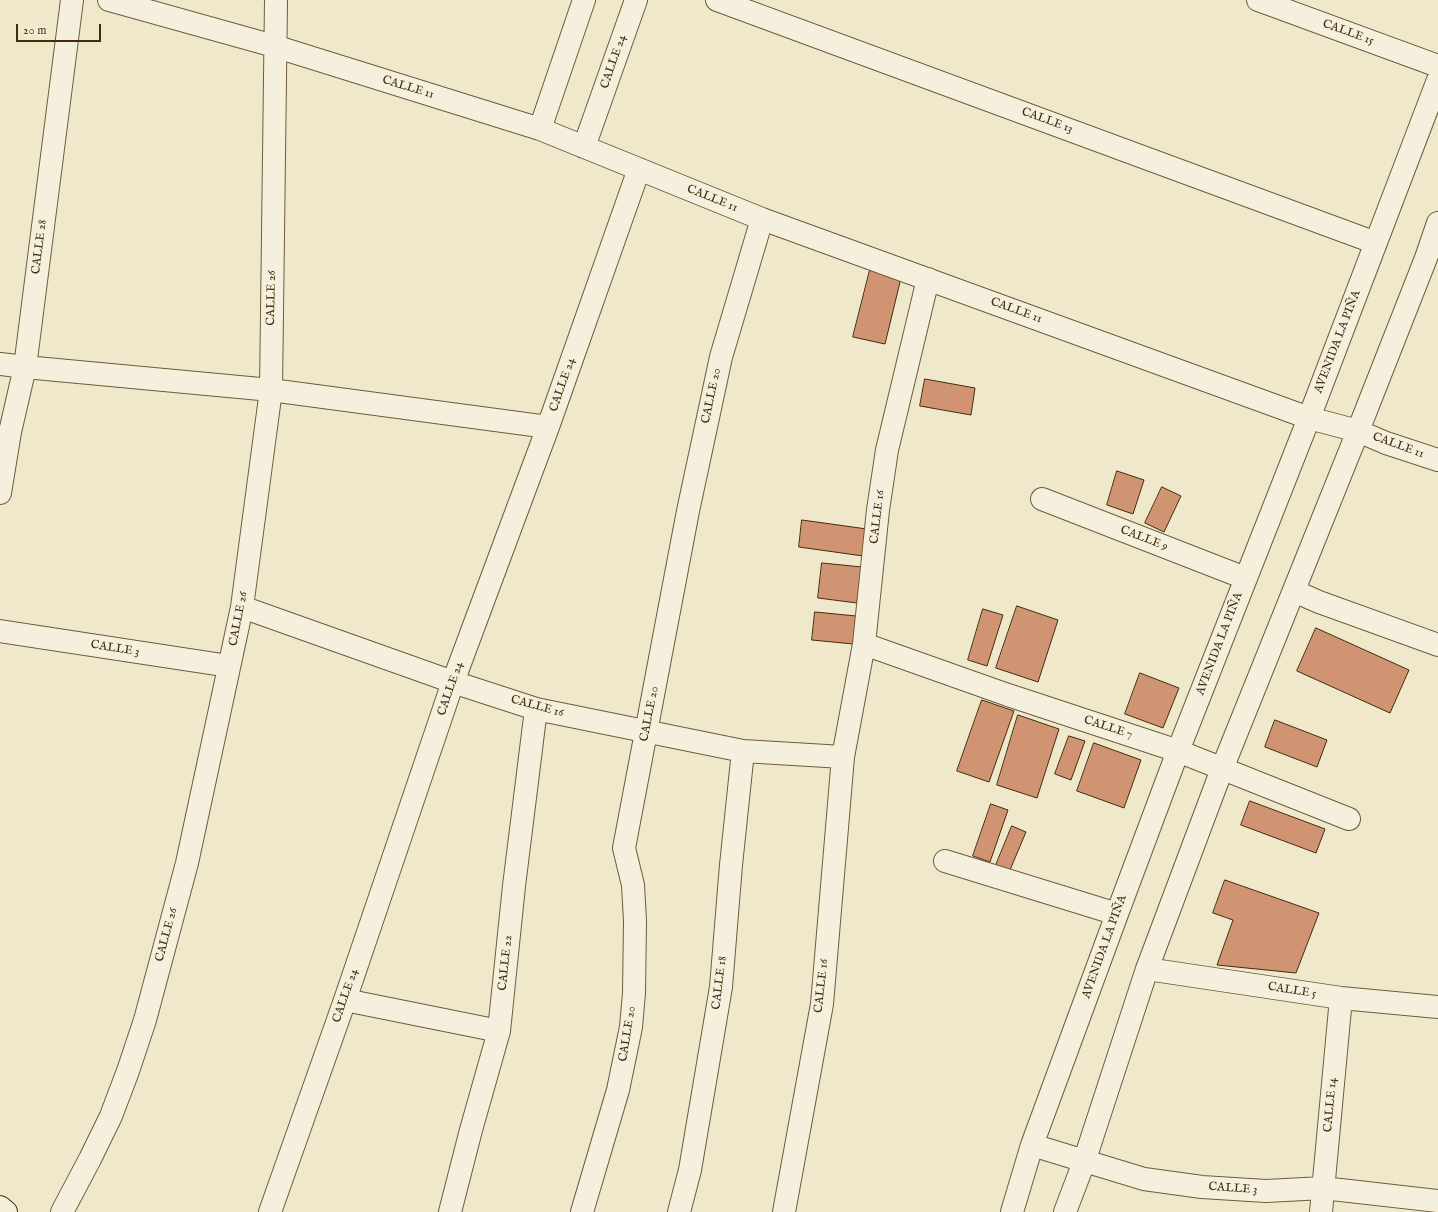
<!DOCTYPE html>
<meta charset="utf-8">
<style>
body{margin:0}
#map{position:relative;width:1438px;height:1212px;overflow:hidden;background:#f0e8cb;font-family:"IM FELL English",serif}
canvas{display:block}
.scale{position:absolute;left:16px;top:24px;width:85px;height:18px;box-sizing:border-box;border:2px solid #422c0c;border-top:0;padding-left:5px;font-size:12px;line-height:14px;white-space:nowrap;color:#422c0c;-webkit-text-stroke:3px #f5f0dd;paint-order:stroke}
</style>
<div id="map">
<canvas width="1438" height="1212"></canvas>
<div class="scale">20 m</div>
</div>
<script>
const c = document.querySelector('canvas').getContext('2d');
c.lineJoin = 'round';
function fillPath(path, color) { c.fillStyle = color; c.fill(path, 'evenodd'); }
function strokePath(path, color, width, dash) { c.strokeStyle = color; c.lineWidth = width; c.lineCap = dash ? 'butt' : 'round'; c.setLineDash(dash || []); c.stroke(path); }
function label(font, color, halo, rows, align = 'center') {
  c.font = font + ' "IM FELL English",serif'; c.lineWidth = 4; c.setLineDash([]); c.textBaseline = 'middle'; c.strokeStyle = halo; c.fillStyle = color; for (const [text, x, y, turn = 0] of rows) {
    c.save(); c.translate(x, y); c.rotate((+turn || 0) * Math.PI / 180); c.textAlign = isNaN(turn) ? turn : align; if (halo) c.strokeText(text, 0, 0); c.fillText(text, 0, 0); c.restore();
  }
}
const building = new Path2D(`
 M870 270 901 278 885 344 853 337Z
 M925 379 975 388 971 415 920 406Z
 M1117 471 1144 480 1133 514 1107 505Z
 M1162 487 1181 496 1164 532 1145 523Z
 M802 520 867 529 863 556 799 547Z
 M822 563 862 567 857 603 818 598Z
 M1017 606 1058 620 1038 682 996 668Z
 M983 609 1003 615 987 666 968 660Z
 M815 612 856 616 853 644 812 640Z
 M1316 628 1409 670 1390 713 1297 671Z
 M1140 673 1179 688 1163 728 1125 714Z
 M982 700 1014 711 989 782 957 771Z
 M1018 715 1059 729 1037 798 997 785Z
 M1275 720 1327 740 1317 767 1265 747Z
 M1069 736 1085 741 1071 780 1055 774Z
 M1094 743 1141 760 1124 808 1077 791Z
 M1250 801 1325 829 1316 853 1241 825Z
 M991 804 1008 810 990 862 973 856Z
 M1012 826 1026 832 1010 870 996 865Z
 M1225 880 1319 913 1296 973 1217 965 1233 920 1213 913Z`);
fillPath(building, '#d09472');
strokePath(building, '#422c0c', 1);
const minor = new Path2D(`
 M109 0 274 46 540 129 762 219 1309 418 1358 431 1386 443 1438 460
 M717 0 1376 243
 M1258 0 1438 66
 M540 129 584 0
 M584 147 636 0
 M0 364 25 367 271 390 548 427
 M0 493 10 432 25 367 72 0
 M1042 499 1245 578
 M1294 591 1319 602 1438 645
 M242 607 453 682 536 709 743 751 843 757
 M0 631 229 666
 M864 644 1008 695 1178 751 1349 819
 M945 861 1117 914
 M1147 969 1341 998 1438 1007
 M345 1000 499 1031
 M1032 1145 1144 1179 1202 1187 1266 1191 1323 1188 1438 1201
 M62 1212 90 1159 111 1116 128 1071 145 1020 187 863 242 607 271 390 276 0
 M270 1212 345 1000 453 682 548 427 639 169
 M450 1212 471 1130 499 1031 514 886 536 709
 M582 1212 618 1090 631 1027 634 993 635 921 633 885 624 848 688 511 721 357 762 219
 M679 1212 690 1170 721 987 731 865 743 751
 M784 1212 822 1004 843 757 864 644 878 510 887 450 928 279
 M1012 1212 1032 1145 1117 914 1178 751 1309 418 1438 80
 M1065 1212 1084 1162 1147 969 1222 769 1358 431 1426 258 1438 223
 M1321 1212 1341 998`);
const secondary = new Path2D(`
 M0 1207 6 1212`);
strokePath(minor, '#6e5b3c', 24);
strokePath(secondary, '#422c0c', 24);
strokePath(minor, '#f5f0dd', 22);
strokePath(secondary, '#f5f0dd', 22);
label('12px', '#422c0c', '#f5f0dd', [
 ["CALLE 15",1348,33,20],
 ["CALLE 24",614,62,-71],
 ["CALLE 11",408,88,17],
 ["CALLE 13",1047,121,20],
 ["CALLE 11",712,199,22],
 ["CALLE 28",40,247,-83],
 ["CALLE 26",272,298,-89],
 ["CALLE 11",1016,311,20],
 ["AVENIDA LA PIÑA",1338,342,-69],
 ["CALLE 24",563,385,-71],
 ["CALLE 20",712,396,-78],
 ["CALLE 11",1398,446,20],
 ["CALLE 16",878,517,-83],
 ["CALLE 9",1144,539,21],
 ["CALLE 26",239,619,-79],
 ["AVENIDA LA PIÑA",1220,644,-69],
 ["CALLE 3",115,649,9],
 ["CALLE 24",451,689,-71],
 ["CALLE 16",537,707,15],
 ["CALLE 20",650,714,-79],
 ["CALLE 7",1108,728,18],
 ["CALLE 26",167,935,-75],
 ["AVENIDA LA PIÑA",1105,947,-70],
 ["CALLE 22",506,963,-84],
 ["CALLE 18",720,983,-83],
 ["CALLE 16",822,986,-84],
 ["CALLE 5",1292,991,9],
 ["CALLE 24",346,996,-71],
 ["CALLE 20",628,1034,-81],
 ["CALLE 14",1331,1105,-85],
 ["CALLE 3",1233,1189,4]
]);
</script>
